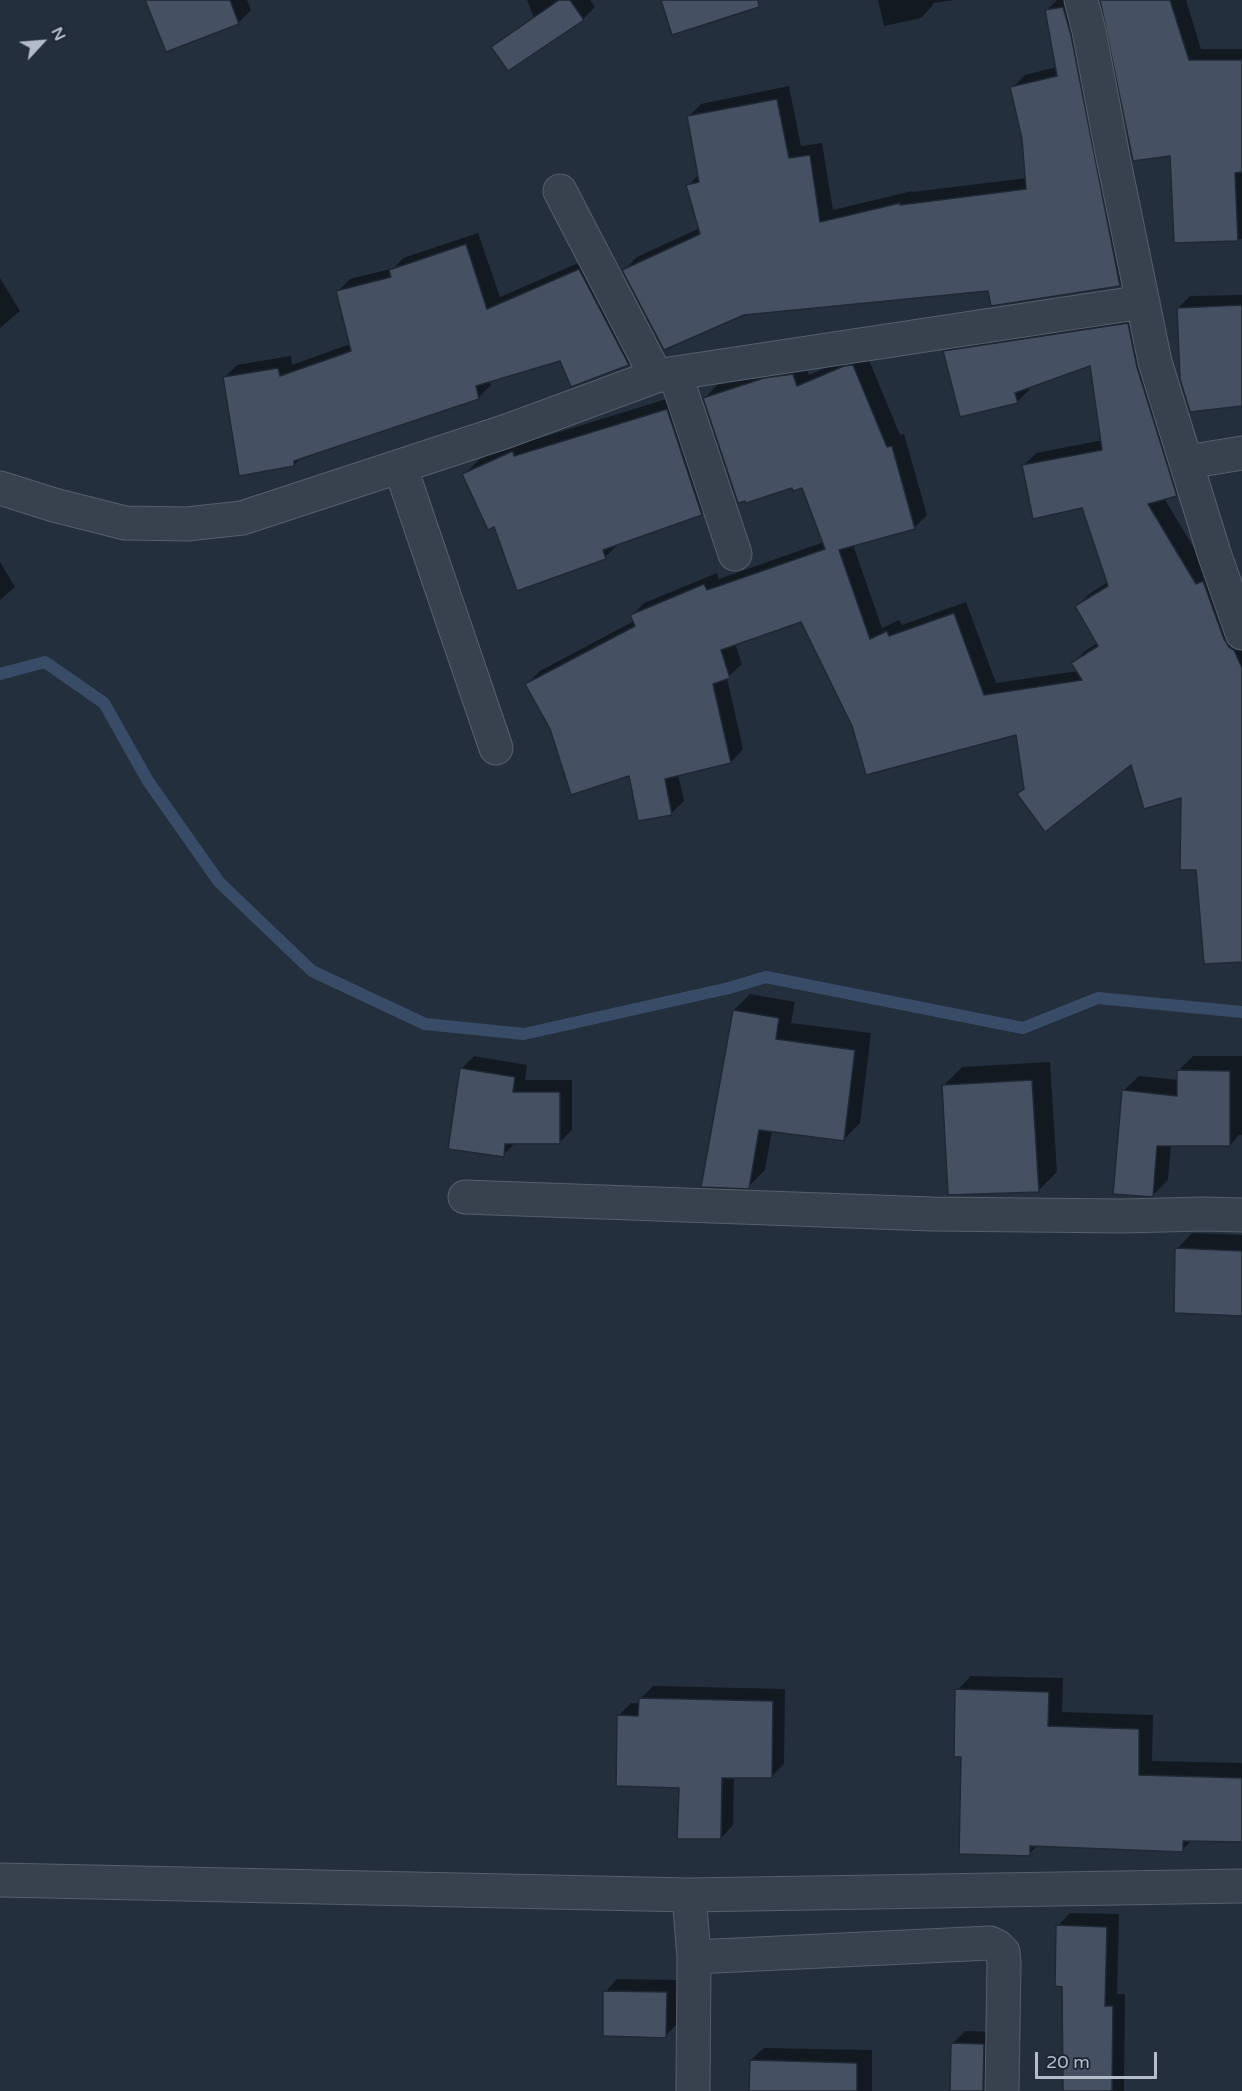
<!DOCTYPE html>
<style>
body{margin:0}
#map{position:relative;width:1242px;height:2091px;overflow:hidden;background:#242f3e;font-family:"Varela Round",sans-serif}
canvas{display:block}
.north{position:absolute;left:12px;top:12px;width:60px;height:60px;-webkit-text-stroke:4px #1d2633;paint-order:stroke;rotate:64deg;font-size:16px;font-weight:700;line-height:24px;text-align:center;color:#b4bcc9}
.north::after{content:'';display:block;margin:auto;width:21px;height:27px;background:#b4bcc9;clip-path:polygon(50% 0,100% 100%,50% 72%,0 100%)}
.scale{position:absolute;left:1035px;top:2052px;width:122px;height:27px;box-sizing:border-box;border:3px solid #b4bcc9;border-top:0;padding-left:8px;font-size:18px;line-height:21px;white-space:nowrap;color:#b4bcc9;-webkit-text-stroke:4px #1d2633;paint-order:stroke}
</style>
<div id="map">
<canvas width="1242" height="2091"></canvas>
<div class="north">N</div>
<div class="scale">20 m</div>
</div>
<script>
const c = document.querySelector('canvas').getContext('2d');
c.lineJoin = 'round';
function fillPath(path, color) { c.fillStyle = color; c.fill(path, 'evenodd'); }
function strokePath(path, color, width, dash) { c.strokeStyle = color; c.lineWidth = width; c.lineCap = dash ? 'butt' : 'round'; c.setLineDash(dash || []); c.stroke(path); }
fillPath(new Path2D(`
 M147 0H247L251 10 238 23Z
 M527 0H590L595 7 583 19 544 45Z
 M878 0H955L933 3V5L921 18 884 26Z
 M1057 0H1077L1133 272 1120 285 989 289 624 270 637 257 700 228 688 186 699 174 688 117 701 104 789 86 801 146 822 143 833 210 912 191 913 192 1027 178 1024 138 1012 88 1025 75 1057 67 1047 10Z
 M1103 0H1186L1201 49H1242V239L1175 241 1172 154Z
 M478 233 500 297 592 257 641 352 629 364 572 385 561 360 490 381 491 385 479 397 302 457 294 465 225 377 237 365 291 356 292 365 350 344 338 291 350 279 394 268 403 258Z
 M0 278 20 311 0 328Z
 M1242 295V404L1178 308 1190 296Z
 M1140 312 1188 482 1176 495 1164 498 1209 573 1242 635V960L1197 869 1182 796 1132 763 1019 794 1025 788 1017 733 853 725 802 620 735 644 742 664 727 678 743 749 731 762 678 774 684 801 671 813 630 774 551 729 527 684 540 671 634 621 632 615 644 603 717 573 719 579 824 542 803 486 705 398 717 385 778 367 805 362 809 375 858 354 866 353 900 435 904 434 927 515 915 527 853 545 882 628 899 620 902 625 966 602 996 683 1078 671 1073 663 1085 651 1098 643 1077 606 1089 594 1108 582 1083 506 1023 466 1036 453 1103 440 1091 364 1029 386 1030 389 1018 401 961 415 945 352 957 339Z
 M683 394 717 498 702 514 621 542 605 557 495 525 464 474 480 459 528 436 530 441Z
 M0 562 15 587 0 600Z
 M750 994 795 1002 791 1023 871 1033 860 1123 843 1140 772 1130 765 1170 748 1187 734 1010Z
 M474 1056 527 1065 525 1080H572V1130L559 1143H515L503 1155 461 1069Z
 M1193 1056H1242V1135H1239L1230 1145H1171L1168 1180 1153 1195 1123 1091 1139 1076 1178 1080V1071Z
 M1050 1062 1057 1172 1038 1191 943 1086 962 1067Z
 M1192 1233 1242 1235V1314L1177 1249Z
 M971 1676 1063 1678 1062 1712 1153 1715 1152 1761 1242 1763V1841L1193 1839 1182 1850 1039 1844 1029 1854 962 1755 957 1690Z
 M653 1686 785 1689 784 1764 771 1777 734 1776 733 1825 721 1838 680 1786 618 1716 631 1703H640V1699Z
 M1070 1913 1119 1914 1117 1994H1125L1124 2091H1065L1063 1985 1058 1926Z
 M617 1979 679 1980 678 2023 665 2036 605 1992Z
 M965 2031 996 2032 997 2091H951L952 2044Z
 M764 2048 872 2050V2091H751V2060Z`), '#0007');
strokePath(new Path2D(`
 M0 674 45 662 104 703 148 781 219 882 312 971 425 1024 524 1034 729 988 766 977 1023 1028 1098 998 1242 1012`), '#394c67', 12);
const building = new Path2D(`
 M145 0H230L239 24 166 52Z
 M559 0H570L584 20 508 71 491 47Z
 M661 0H758L759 7 672 35Z
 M1100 0H1170L1189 60H1242V172L1235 173 1238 241 1174 243 1170 156 1133 161Z
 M1063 7 1071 35 1120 286 991 306 988 291 744 315 664 350 622 270 700 234 686 185 699 182 687 116 777 99 789 158 810 155 820 222 900 203V205L1026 189 1022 139 1010 87 1057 76 1045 10Z
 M466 244 487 309 579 269 629 365 571 387 560 361 476 386 479 399 294 461V466L239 476 223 377 278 368 280 376 351 351 336 291 391 277 389 270Z
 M1242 305V406L1190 412 1180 379 1177 308Z
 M1128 323 1137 367 1177 496 1148 504 1196 584 1203 581 1224 639 1229 647 1234 650 1242 668V962L1204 964 1196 870H1180L1181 798 1144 809 1131 765 1045 832 1017 794 1024 789 1016 735 866 775 852 726 801 622 721 650 730 678 713 684 731 763 665 779 672 815 638 821 629 776 571 795 550 729 525 684 635 626 630 615 704 584 707 590 825 549 802 488 793 491 792 488 746 503 745 501 738 503 703 398 764 378 793 374 797 386 844 366 853 365 887 447 892 446 915 529 839 550 870 639 887 631 889 636 954 613 984 695 1082 680 1071 663 1098 646 1075 606 1108 586 1082 508 1033 519 1022 465 1102 450 1090 366 1015 393 1018 403 960 417 943 351Z
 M667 409 702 515 603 550 606 559 517 591 494 527 488 530 462 474 513 451 514 456Z
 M733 1010 779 1018 776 1039 855 1050 844 1141 759 1130 749 1189 701 1187Z
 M460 1068 515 1077 513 1092H560V1144H505L504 1157 448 1149Z
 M1177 1070 1230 1071V1146H1157L1153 1197 1113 1194 1122 1090 1177 1096Z
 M1032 1080 1039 1192 948 1195 942 1085Z
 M1175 1248 1242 1251V1316L1174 1313Z
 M955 1689 1049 1692 1048 1726 1139 1729V1775L1242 1778V1842L1183 1841V1852L1030 1846V1856L959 1854 961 1757H954Z
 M639 1698 773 1701 772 1778H722L721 1839H677L679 1788 616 1786 617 1715 638 1716Z
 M1056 1925 1107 1927 1105 2006H1113L1112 2091H1063L1062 1987 1055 1986Z
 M603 1991 667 1992 666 2038 603 2036Z
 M951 2043 984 2044 983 2091H950Z
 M750 2060 857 2063V2091H749Z`);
fillPath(building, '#455162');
strokePath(building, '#1f2835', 1.5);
const minor = new Path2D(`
 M1081 0 1089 31 1113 157 1155 362 1214 553 1242 633
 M560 191 656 376
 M675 373 735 554
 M1187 462 1242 453
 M400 466 496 748
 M0 488 54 505 125 523 187 524 242 518 507 431 656 376 1143 302
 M465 1197 932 1214 1123 1216 1204 1214 1242 1215
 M0 1880 689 1895 1242 1886
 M689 1895 694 1957 693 2091
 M694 1957 990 1943 998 1947 1003 1952 1004 1964 1002 2091`);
strokePath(minor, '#565f6c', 35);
strokePath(minor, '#38414e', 33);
</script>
